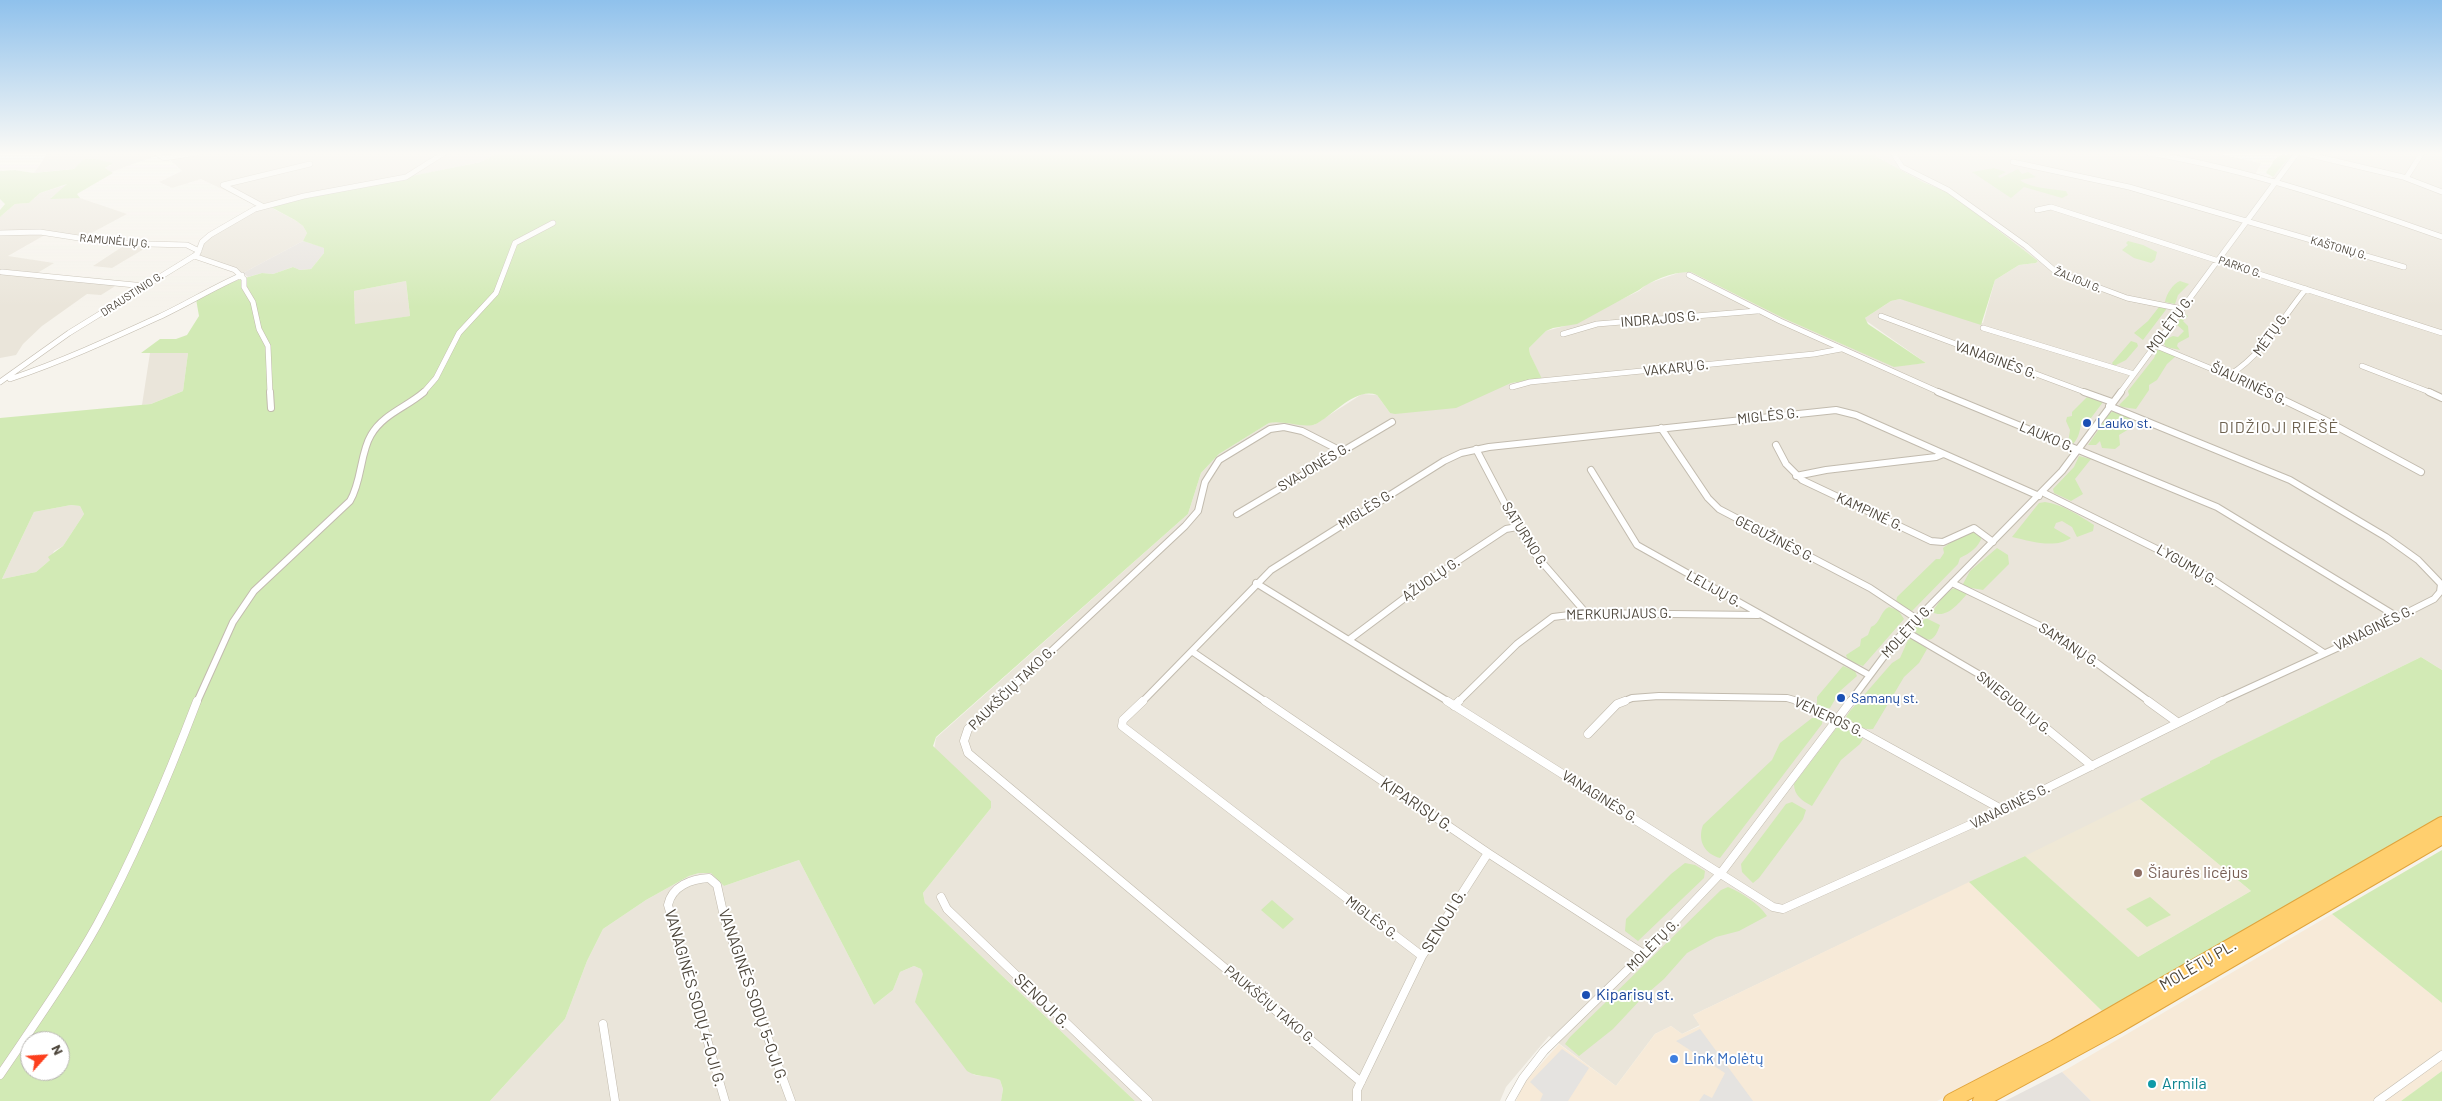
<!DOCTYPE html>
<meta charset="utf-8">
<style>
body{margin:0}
#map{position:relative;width:2442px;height:1101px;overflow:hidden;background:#f6f3ec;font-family:Barlow,sans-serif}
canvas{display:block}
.north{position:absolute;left:20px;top:1031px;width:50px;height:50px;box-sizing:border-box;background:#fff;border:1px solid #b7b4b0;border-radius:50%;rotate:64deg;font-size:14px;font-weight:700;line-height:20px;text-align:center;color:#4b4439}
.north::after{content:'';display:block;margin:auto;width:18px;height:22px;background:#fc3f1d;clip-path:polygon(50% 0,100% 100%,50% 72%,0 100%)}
</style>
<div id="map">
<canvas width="2442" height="1101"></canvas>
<div class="north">N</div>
</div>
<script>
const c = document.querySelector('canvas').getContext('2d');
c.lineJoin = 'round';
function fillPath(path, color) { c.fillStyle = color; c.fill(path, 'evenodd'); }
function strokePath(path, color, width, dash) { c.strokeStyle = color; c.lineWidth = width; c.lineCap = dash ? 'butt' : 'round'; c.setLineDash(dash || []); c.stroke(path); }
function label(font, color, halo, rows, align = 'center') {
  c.font = font + ' Barlow,sans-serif'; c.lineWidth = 4; c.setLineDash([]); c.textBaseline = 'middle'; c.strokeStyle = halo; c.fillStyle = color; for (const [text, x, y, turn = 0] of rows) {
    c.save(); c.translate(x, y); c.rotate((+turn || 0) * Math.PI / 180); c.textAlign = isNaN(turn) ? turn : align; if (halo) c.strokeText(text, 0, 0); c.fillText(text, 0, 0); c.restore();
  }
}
fillPath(new Path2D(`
 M48 153H498L481 162 268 206 295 220 303 226 307 233 303 241 243 273 199 256 207 238 260 207 201 179 172 188 159 182 182 171 167 157 161 154 111 172 105 168 111 165 34 173Z
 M1875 153H2223V155L2261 163 2255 175 2271 179 2293 153H2442V670L2421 657 2211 761 2210 763 2141 799 2138 957 2025 856 1693 1015 1700 1025 1682 1034 1671 1026 1655 1034 1616 1086 1549 1036 1506 1087 1500 1101H1135L925 903 923 893 991 808V801L934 750 936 738 1188 514 1201 473 1219 454 1269 423 1278 421 1314 425 1362 394 1377 395 1390 413 1511 383 1541 379 1530 354 1529 348 1546 331 1565 326 1639 291 1647 284 1684 271 1691 272 1785 319 1894 366 1926 363 1865 320V318L1891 301 1900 299 1906 300 1983 323 1995 280 2019 265 2036 263 2038 261 1950 193 1923 182 1877 157Z
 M69 184 51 198H80L127 214 82 238 50 232 8 256 54 263 34 275 117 285 101 295 87 294 42 326 23 344 16 355 0 358V217L15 204 29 203 40 193Z
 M125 245 149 246 112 268 93 266Z
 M406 281 410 316 355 325 354 291Z
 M150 353H188L183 391 151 404 142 405Z
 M71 505 80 506 84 514 63 546 54 551 50 560 36 572 2 579 34 512Z
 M799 860 874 1005 893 990 900 972 914 966 921 969 974 1075 994 1077 1000 1080 1003 1089 1001 1101H490L565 1019 587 961 603 929 646 900 689 876 699 873H712L724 886Z`), '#eae5da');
fillPath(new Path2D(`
 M1969 882 2102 1011 1989 1075 1937 1101H1516L1524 1083 1559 1044 1616 1086 1655 1034 1671 1026 1682 1034 1700 1026 1693 1015Z
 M2332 914 2442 1003V1071L2401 1101H2091L2062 1072Z`), '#f7ead8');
fillPath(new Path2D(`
 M303 241 325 248 324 253 311 269 300 270 293 267 273 274 262 273 248 277 243 273Z
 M2062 1072 2091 1101H2005Z`), '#e6e2dd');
fillPath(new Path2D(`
 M2140 799 2251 891 2138 957 2025 856Z`), '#efe8d6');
fillPath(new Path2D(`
 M498 153H1875L1877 157 1923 182 1950 193 2038 261 2036 263 2019 265 1995 280 1981 325 1900 299 1891 301 1865 318 1868 324 1926 363 1894 367 1785 319 1691 272C1674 271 1652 280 1639 290L1577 324 1553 328 1546 331 1529 348 1530 354 1542 379 1511 383 1456 408 1395 414 1390 413 1377 395C1355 387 1334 415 1316 424 1304 429 1284 420 1269 423L1219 454 1201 473 1188 514 936 737 933 746 991 801V808L923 893 925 903 1135 1101H1001L1003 1089 1000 1080C989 1075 978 1078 967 1071L915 1002 923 974 921 969 914 966 900 972 893 990 874 1005 799 860 724 886 711 873H699L689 876 646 900 603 929 587 961 565 1019 490 1101H0V418L151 404 183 391 188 353H141L160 339H176L187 335 199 316 196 299 235 281 262 273 273 274 293 267 300 270 311 269 324 253V248L303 241 307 233 303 226 295 220 267 205 481 162ZM406 281 410 316 355 324 354 291ZM71 505 80 506 84 514 63 546 48 557 50 560 36 572 2 579 34 512ZM30 1041H60V1071H30Z
 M2282 154 2291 155 2273 177 2266 173C2268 168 2272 167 2273 161Z
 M84 159H97L113 163 105 168 113 173 77 194 80 198 50 199 67 184 40 193 29 203 15 204 0 217V210L5 204 0 199V171L15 170 34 173 74 169Z
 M1994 168 2006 172 1998 176 2000 178 2018 169 2022 174 2028 172 2036 177 2020 180C2030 188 2052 189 2066 191L2068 195 2062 198 2024 187 2011 198 1972 172Z
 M2128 241 2143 245 2157 252 2155 260 2151 263 2134 258 2122 250 2128 245 2126 243Z
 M2180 281 2189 284 2178 295 2175 304 2165 302C2166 295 2173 283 2180 281Z
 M2159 307H2168L2146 336 2143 340 2134 333 2148 321Z
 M2185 314 2188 316 2183 321 2188 326 2189 337 2178 343 2177 346 2180 350 2166 347 2164 344 2166 339 2173 336 2178 337 2184 331 2176 324Z
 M2131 341 2137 343 2138 346 2126 360 2114 366 2112 363Z
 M2158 349 2176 356 2167 364 2157 380 2149 385V390L2136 409 2122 407 2119 405 2129 395 2128 391 2154 358Z
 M2087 397 2103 402 2091 418 2082 422C2079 431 2080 436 2073 444L2068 443 2070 430 2066 421 2067 417 2072 416V412Z
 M2114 411 2136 419 2129 429 2119 435 2120 445 2115 449 2102 448 2100 441 2096 445H2088L2110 413Z
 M2079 456 2091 459 2075 479 2083 494 2071 501 2054 493 2053 489 2074 467Z
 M2045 502C2062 504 2080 516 2094 525L2093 531 2077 537 2072 527 2062 521 2056 523 2054 528 2071 538C2055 549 2030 541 2012 537L2039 503Z
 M1972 531 1982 537C1978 548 1970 553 1960 558L1958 564 1912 611 1896 602 1897 597 1936 559H1940L1944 553 1943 548 1965 532Z
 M1997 548 2008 555 2009 564 1983 590 1966 587 1963 584 1970 571Z
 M1957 588 1967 594C1959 603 1946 620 1932 612L1942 598 1952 589Z
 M1889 607 1898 610 1904 619 1863 666 1848 661 1846 655 1860 646 1861 639 1868 635 1871 627C1881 623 1880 611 1889 607Z
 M1926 618 1940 625C1934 642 1929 644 1915 632V628Z
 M1913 638 1927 649 1919 663 1904 677 1873 729C1863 730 1852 725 1846 717L1850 711 1892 663 1900 658 1908 640Z
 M2421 657 2442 670V819L2102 1011 1969 882 2025 856 2138 957 2251 891 2140 799 2210 763V761Z
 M1843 666 1855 671 1857 676 1840 691 1830 708 1825 709 1817 705V697Z
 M1812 718H1823L1822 724 1720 858C1705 854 1697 841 1703 825L1772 760 1780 743Z
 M1838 726 1845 727 1863 739 1860 744 1841 760 1812 806C1802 801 1794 795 1794 784Z
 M1792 802 1806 810 1803 819 1759 878 1753 883 1742 872 1741 864 1786 804Z
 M2442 850V1003L2332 914Z
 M1685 863 1695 865 1705 871 1704 878 1638 941 1625 931 1626 919 1671 874Z
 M1728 887C1741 892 1759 904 1767 916L1739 931 1716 937 1687 953 1664 979 1642 998 1613 1029 1579 1056 1565 1044 1570 1037 1721 890Z
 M2150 897 2171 915 2147 927 2126 909Z
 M1272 900 1294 919 1283 929 1261 910Z
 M2442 1071V1101H2401Z`), '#d2eab5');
fillPath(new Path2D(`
 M1700 1029 1753 1101H1699L1704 1094 1712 1098 1725 1073 1676 1041Z
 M1562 1049 1589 1068 1568 1101H1540L1543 1094 1530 1082Z`), '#e5e3e0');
const streetFar2 = new Path2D(`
 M156 153 164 158 197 153
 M1893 153 1902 167 1948 190 2026 246 2055 271 2127 298 2182 309
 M2149 153C2250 170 2346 203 2442 237
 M2302 153 2403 177 2442 192
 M2013 162 2129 187 2404 267
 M2406 178 2422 153
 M262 206 223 185 310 164
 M2037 210 2051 207 2442 333
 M0 233 40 232 111 243 187 245 199 251
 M194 256 235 270 244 279V287L253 302 259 329 268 346 270 393
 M2 272 145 286
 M1689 275 1780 321 1941 393
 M1881 316 2087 393
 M1983 328 2134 374
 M1563 334 1597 324 1757 311
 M2154 345 2270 393
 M2362 366 2432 393
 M2231 374C2264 353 2282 318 2306 289
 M10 379C61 362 111 339 159 317 187 304 214 287 242 275
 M0 382 69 333 194 256 198 253 202 242 210 235 255 209 304 196 406 177 444 153
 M1512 387 1530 382 1814 354 1841 349
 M423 393 436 378 459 333 496 293 515 243 553 223
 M2120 393 2297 153`);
const streetFar1 = new Path2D(`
 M270 392 271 408
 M1938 392 2217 507 2396 616
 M2084 392 2112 402
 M2267 392 2323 419 2421 472
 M2429 392 2442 398
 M2109 406 2290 480 2386 537 2418 560 2441 584 2440 592 2434 599 2339 647 2219 702
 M1661 428 1708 498 1719 509 1870 588 1917 619
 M1776 445 1786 464 1802 480 1931 541 1943 542 1974 528 1993 542
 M1476 449 1517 527 1534 553 1586 613
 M1591 470 1637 545 1869 675
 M1796 476 1826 470 1936 457 1943 454
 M2042 492 2193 567 2324 653
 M1237 514 1392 422
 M1256 583 1449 702
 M1952 583 2057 634 2150 702
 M1905 631 1987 679 2015 702
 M1350 639 1426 582 1506 529 1517 527
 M1193 652 1266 702
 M197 702 233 622 254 591 350 501C362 481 360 453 371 435 383 414 407 407 424 392
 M997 702 1185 526 1198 511 1205 482 1219 460 1270 429 1284 427 1302 431 1341 451
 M1142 702 1271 570 1444 461 1461 453 1489 447 1836 410 1856 415 2039 496
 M1458 702 1517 644 1553 617 1586 613 1758 615
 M1622 702 1632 698 1659 696 1787 698 1801 702
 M1850 702 1897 639 2062 471 2121 392`);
const street = new Path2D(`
 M998 701 968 729 964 741 968 753 1361 1082
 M1143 701 1123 720 1122 726 1422 956
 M1265 701 1488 853 1644 954
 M1447 701 1773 907 1783 909 2003 810 2222 701
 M1797 701 1836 718 2003 810
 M2013 701 2092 766
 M2148 701 2177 722
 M1454 706 1459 701
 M1588 734 1617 704 1625 701
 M941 897 947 909 1148 1101
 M603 1024 615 1101
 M0 1075C33 1026 68 977 97 925 136 854 168 777 197 701
 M725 1101 668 905C672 886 691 879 709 878L717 885 725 921 791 1101
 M1357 1101V1090L1422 956 1488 853
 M1510 1101 1523 1078 1544 1051 1652 946 1721 873 1851 701
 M2378 1101 2442 1055`);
const highway = new Path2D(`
 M1951 1101 2055 1047 2442 824
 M1980 1101 2116 1027 2442 837`);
strokePath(streetFar2, '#c2bbae', 6);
strokePath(streetFar1, '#c2bbae', 8);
strokePath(street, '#c2bbae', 9);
strokePath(highway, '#e0a43c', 16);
strokePath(streetFar2, '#fff', 5);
strokePath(streetFar1, '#fff', 6);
strokePath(street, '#fff', 8);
strokePath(highway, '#ffcf6e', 14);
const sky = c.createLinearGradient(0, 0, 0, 307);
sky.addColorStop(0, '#8fc1ec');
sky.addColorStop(0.5, '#fbfaf6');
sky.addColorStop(1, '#fbfaf600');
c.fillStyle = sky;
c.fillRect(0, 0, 2442, 307);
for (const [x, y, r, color] of [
 [2087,423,5,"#1a4fb4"],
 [1841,698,5,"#1a4fb4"],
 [2138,873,5,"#8d6e63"],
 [1586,995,5,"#1a4fb4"],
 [1674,1059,5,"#3f7fe0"],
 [2152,1084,5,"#0f9aa8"]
]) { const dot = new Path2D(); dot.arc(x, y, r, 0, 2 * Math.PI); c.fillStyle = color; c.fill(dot); strokePath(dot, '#fff', 2); }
label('11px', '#4b4439', '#fff', [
 ["RAMUNĖLIŲ G.",115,241,5],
 ["KAŠTONŲ G.",2339,248,16],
 ["PARKO G.",2240,267,19],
 ["ŽALIOJI G.",2078,280,22],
 ["DRAUSTINIO G.",132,294,-33]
]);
label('14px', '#4b4439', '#fff', [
 ["INDRAJOS G.",1660,319,-5],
 ["MOLĖTŲ G.",2170,324,-53],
 ["MĖTŲ G.",2271,334,-54],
 ["VANAGINĖS G.",1996,360,20],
 ["VAKARŲ G.",1676,368,-6],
 ["ŠIAURINĖS G.",2249,384,25],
 ["MIGLĖS G.",1768,416,-6],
 ["LAUKO G.",2047,437,23],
 ["SVAJONĖS G.",1314,467,-31],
 ["MIGLĖS G.",1366,509,-32],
 ["KAMPINĖ G.",1870,512,25],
 ["SATURNO G.",1525,535,58],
 ["GEGUŽINĖS G.",1775,539,27],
 ["LYGUMŲ G.",2187,565,30],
 ["ĄŽUOLŲ G.",1431,579,-34],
 ["LELIJŲ G.",1714,589,29],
 ["MERKURIJAUS G.",1619,614,-1],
 ["VANAGINĖS G.",2374,628,-26],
 ["MOLĖTŲ G.",1907,631,-47],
 ["SAMANŲ G.",2069,645,33],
 ["PAUKŠČIŲ TAKO G.",1012,688,-44],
 ["SNIEGUOLIŲ G.",2014,703,39],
 ["VENEROS G.",1829,717,25],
 ["VANAGINĖS G.",1600,797,32],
 ["VANAGINĖS G.",2010,806,-26],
 ["MIGLĖS G.",1372,918,37],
 ["MOLĖTŲ G.",1653,945,-45],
 ["PAUKŠČIŲ TAKO G.",1270,1005,40]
]);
label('14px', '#164399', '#fff', [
 ["Lauko st.",2097,423],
 ["Samanų st.",1851,698]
], 'left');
c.letterSpacing = '1px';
label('16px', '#6e6250', '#fff', [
 ["DIDŽIOJI RIEŠĖ",2279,428]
]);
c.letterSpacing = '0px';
label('16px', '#4b4439', '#fff', [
 ["KIPARISŲ G.",1417,805,34],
 ["SENOJI G.",1444,921,-59],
 ["MOLĖTŲ PL.",2198,965,-30],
 ["VANAGINĖS SODŲ 5-OJI G.",753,996,71],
 ["VANAGINĖS SODŲ 4-OJI G.",695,998,74],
 ["SENOJI G.",1042,1001,44]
]);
label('16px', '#785e54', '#fff', [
 ["Šiaurės licėjus",2148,873]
], 'left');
label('16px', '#164399', '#fff', [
 ["Kiparisų st.",1596,995]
], 'left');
label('16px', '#366cbe', '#fff', [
 ["Link Molėtų",1684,1059]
], 'left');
label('16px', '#0d838f', '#fff', [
 ["Armila",2162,1084]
], 'left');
</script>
